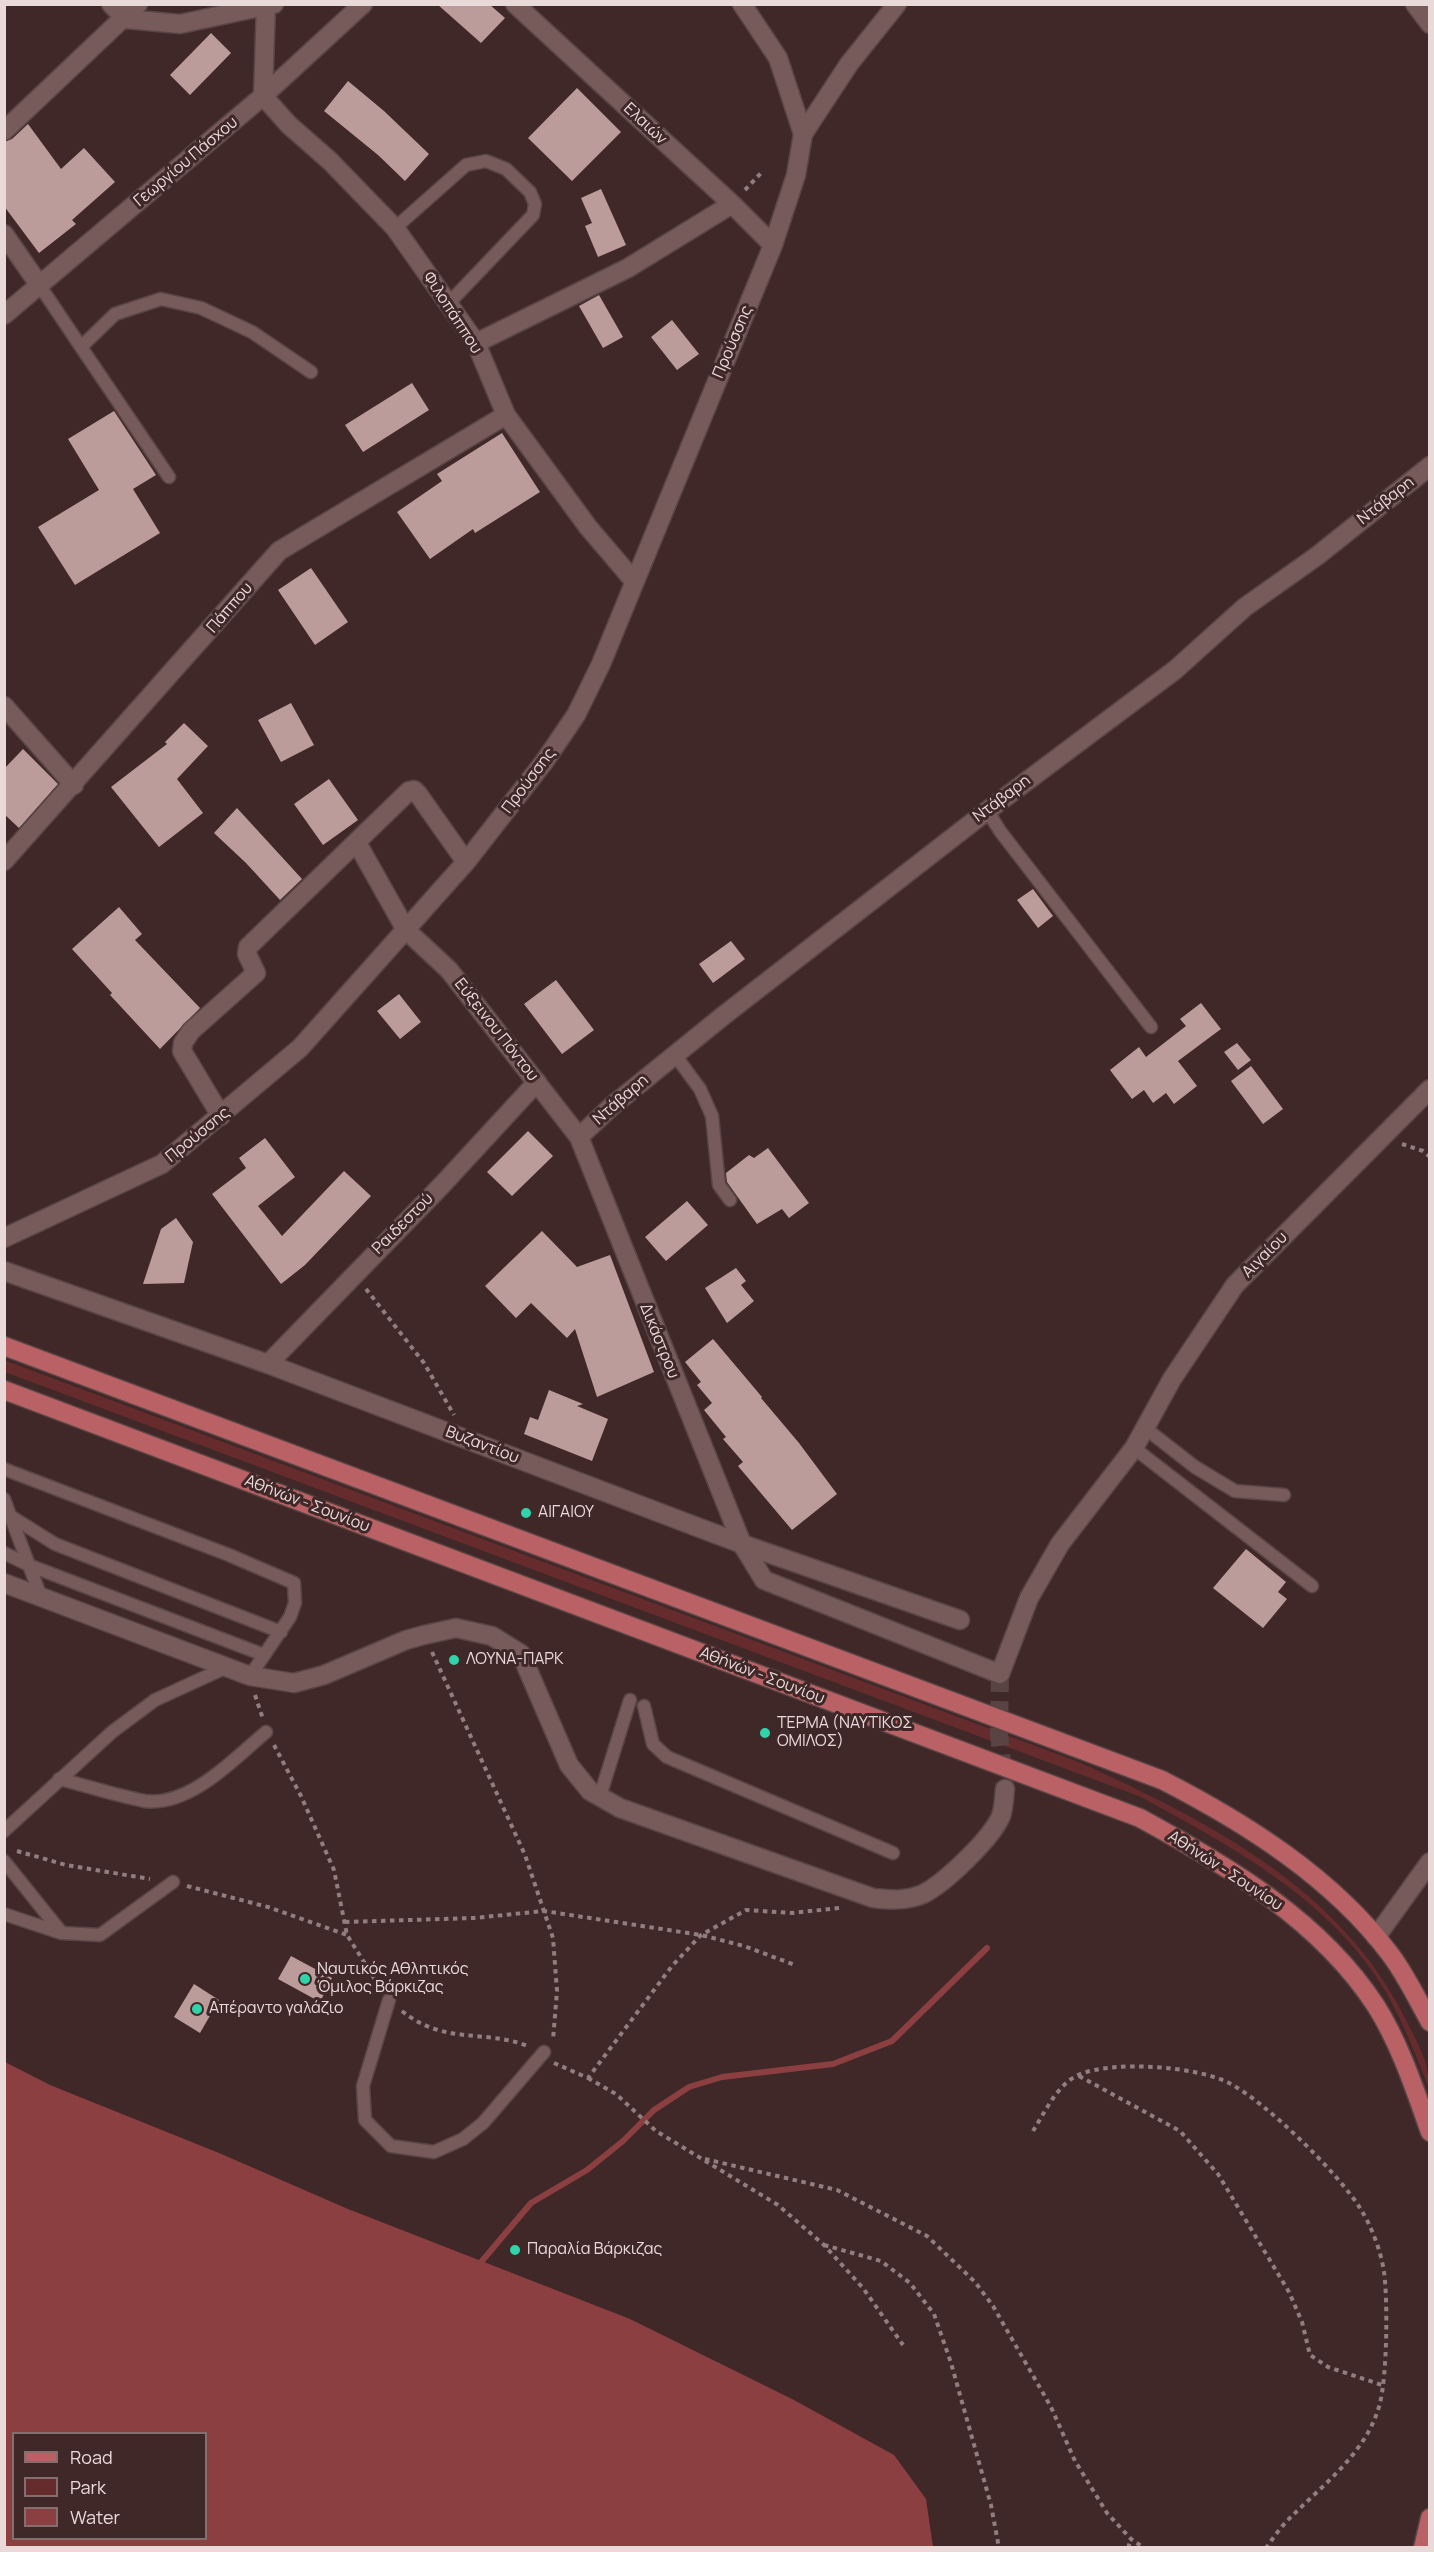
<!DOCTYPE html>
<meta charset="utf-8">
<style>
body{margin:0}
#map{position:relative;width:1434px;height:2552px;overflow:hidden;background:#402828;font-family:Manrope,sans-serif}
canvas{display:block}
.frame{position:absolute;inset:0;border:6px solid #ead9d9;pointer-events:none}
.legend{position:absolute;left:12px;top:2432px;width:195px;height:108px;box-sizing:border-box;background:#402828;border:2px solid #846f6f;margin:0;padding:8px 10px;list-style:none;font-size:18px;color:#ead9d9}
.legend li{display:flex;align-items:center;gap:12px;height:30px}
.legend b{width:30px;border:2px solid #846f6f}
</style>
<div id="map">
<canvas width="1434" height="2552"></canvas>
<div class="frame"></div>
<ul class="legend">
<li><b style="height:8px;background:#b96164"></b>Road</li>
<li><b style="height:16px;background:#662b2d"></b>Park</li>
<li><b style="height:16px;background:#8c3f41"></b>Water</li>
</ul>
</div>
<script>
const c = document.querySelector('canvas').getContext('2d');
c.lineJoin = 'round';
function fillPath(path, color) { c.fillStyle = color; c.fill(path, 'evenodd'); }
function strokePath(path, color, width, dash) { c.strokeStyle = color; c.lineWidth = width; c.lineCap = dash ? 'butt' : 'round'; c.setLineDash(dash || []); c.stroke(path); }
function label(font, color, halo, rows, align = 'center') {
  c.font = font + ' Manrope,sans-serif'; c.lineWidth = 6; c.setLineDash([]); c.textBaseline = 'middle'; c.strokeStyle = halo; c.fillStyle = color; for (const [text, x, y, turn = 0] of rows) {
    c.save(); c.translate(x, y); c.rotate((+turn || 0) * Math.PI / 180); c.textAlign = isNaN(turn) ? turn : align; if (halo) c.strokeText(text, 0, 0); c.fillText(text, 0, 0); c.restore();
  }
}
fillPath(new Path2D(`
 M4 1360 1081 1763C1209 1822 1341 1888 1406 2020 1417 2042 1430 2063 1429 2088 1416 2056 1403 2022 1386 1992 1331 1899 1232 1847 1141 1797L5 1372Z`), '#662b2d');
fillPath(new Path2D(`
 M5 2062 50 2085 219 2153 348 2209 630 2319 792 2399 894 2455 926 2499 933 2547H5ZM14 2434H206V2538H14Z`), '#8c3f41');
strokePath(new Path2D(`
 M482 2261 531 2203 587 2170 623 2141 654 2110 689 2087 722 2077 833 2064 892 2041 987 1948`), '#8c3f41', 6);
fillPath(new Path2D(`
 M437 4H489L505 18 481 43Z
 M211 33 231 53 190 95 170 75Z
 M348 81 384 111 429 154 405 181 378 155 324 111Z
 M577 88 621 132 572 181 528 138Z
 M28 124 61 169 84 148 115 182 72 220 76 224 39 253 4 206V142L12 139Z
 M601 189 626 245 598 257 585 226 592 223 581 198Z
 M599 295 623 337 603 348 579 306Z
 M672 320 699 354 677 370 651 337Z
 M412 383 429 410 363 452 345 425Z
 M114 411 156 475 133 489 160 533 75 585 38 527 99 490 68 439Z
 M502 433 540 492 475 533 473 529 430 559 397 512 442 481 437 474Z
 M311 568 348 622 315 645 278 590Z
 M291 703 314 745 281 762 258 720Z
 M184 723 208 746 177 779 203 813 159 847 111 787 167 744 165 742Z
 M23 749 58 784 19 828 4 814V769Z
 M329 779 358 820 323 845 294 804Z
 M237 808 302 879 280 900 246 863 214 833Z
 M1033 889 1053 916 1038 928 1017 900Z
 M119 907 142 934 135 940 200 1008 160 1049 110 995 112 993 72 949Z
 M731 941 745 959 713 983 699 964Z
 M556 980 594 1030 562 1054 524 1004Z
 M399 994 421 1022 400 1039 377 1011Z
 M1201 1003 1221 1029 1178 1061 1197 1086 1174 1104 1166 1093 1153 1103 1144 1090 1132 1099 1110 1070 1139 1047 1146 1057 1186 1026 1180 1019Z
 M1237 1043 1251 1060 1238 1070 1224 1052Z
 M1251 1066 1283 1109 1263 1124 1231 1081Z
 M528 1131 553 1156 512 1196 487 1172Z
 M265 1138 295 1177 258 1206 282 1236 344 1171 371 1196 305 1265 281 1284 212 1194 246 1168 239 1158Z
 M768 1148 809 1203 789 1218 782 1209 757 1224 727 1182 726 1173 749 1155 754 1158Z
 M687 1201 708 1225 666 1261 645 1237Z
 M176 1218 193 1242 184 1283 143 1284 161 1229Z
 M542 1231 577 1267 610 1255 654 1372 597 1397 575 1329 567 1338 531 1303 516 1318 485 1286Z
 M736 1268 746 1281 741 1285 754 1301 727 1323 705 1288Z
 M713 1339 762 1397 761 1398 799 1443 837 1494 792 1530 738 1466 743 1462 723 1439 726 1437 704 1410 712 1403 697 1385 701 1382 685 1362Z
 M549 1390 583 1404 577 1406 608 1419 592 1461 524 1434 530 1417 538 1420Z
 M1246 1549 1286 1582 1278 1592 1287 1599 1263 1628 1213 1588Z
 M291 1956 332 1978 320 2002 278 1979Z
 M194 1984 219 2000 200 2033 174 2017Z`), '#bb9c9b');
strokePath(new Path2D(`
 M1000 1674 999 1734 1005 1789`), '#5a4343', 18, [18, 9]);
const lane = new Path2D(`
 M395 228 466 165 486 161 506 169 530 192 535 204 533 215 448 304
 M40 286 81 347 115 314 161 299 201 308 252 332 311 372
 M81 347 169 477
 M987 810 1000 831 1151 1027
 M675 1055 700 1089 712 1116 719 1185 730 1200
 M1145 1428 1195 1467 1235 1491 1284 1495
 M1134 1448 1312 1586
 M4 1469 229 1555 294 1583 295 1603 290 1617 250 1676
 M4 1499 41 1597
 M4 1512 55 1544 281 1632
 M4 1553 31 1566 264 1655
 M644 1706 653 1744 667 1757 893 1853
 M59 1779C88 1786 117 1796 145 1801 190 1807 235 1758 266 1732
 M600 1796 630 1700
 M4 1831 112 1732 155 1700 227 1667
 M4 1861 61 1932
 M4 1914 61 1933 100 1935 173 1882
 M389 2000 363 2086 365 2120 391 2146 434 2152 463 2139 483 2123 544 2052`);
const street = new Path2D(`
 M111 4 126 19 180 24 274 4
 M266 4 263 96 289 125 330 161 395 228 476 343 506 415 588 527 634 581
 M515 4 732 204 773 245
 M742 4 778 58 803 134
 M1415 4 1430 24
 M4 131 138 4
 M4 234 40 286
 M4 315 263 96 363 4
 M476 343 628 268 732 204
 M4 706 74 785
 M357 843 406 930 449 970 579 1137 742 1544 764 1580 1000 1674 1029 1598 1060 1544 1134 1448 1172 1379 1235 1285 1430 1089
 M4 861 279 551 506 415
 M221 1116 182 1051 183 1043 191 1031 256 973 247 954 248 947 409 791 414 790 418 794 466 862
 M579 1137 612 1106 723 1016 983 814 1175 670 1245 607 1317 556 1430 466
 M4 1238 162 1164 300 1048 466 862 544 762 576 715 601 664 773 245 796 175 803 134 849 64 897 4
 M4 1271 268 1364 742 1544 960 1620
 M268 1364 442 1185 537 1082
 M4 1583 250 1676 294 1683 324 1675 406 1640 424 1635 456 1628 492 1636 521 1654 569 1765 590 1791 620 1808 873 1898C891 1900 906 1901 923 1894 945 1883 991 1839 1001 1816 1004 1808 1004 1797 1005 1789
 M1376 1937 1430 1862`);
const primary = new Path2D(`
 M4 1346 1162 1780C1246 1823 1333 1878 1390 1954 1406 1975 1417 1999 1430 2022
 M4 1390 1140 1818C1228 1866 1320 1920 1376 2006 1400 2044 1415 2090 1430 2132
 M1423 2548 1430 2518`);
strokePath(lane, '#594545', 15);
strokePath(street, '#594545', 21);
strokePath(primary, '#594545', 21);
strokePath(new Path2D(`
 M745 190 763 171
 M1402 1144 1423 1151 1430 1157
 M366 1289 424 1363 454 1415
 M432 1652 525 1855 553 1938 557 1991 553 2040
 M255 1695 263 1719
 M274 1745 301 1796 334 1870 347 1935 381 1989
 M17 1851 66 1865 150 1879
 M187 1886 268 1907 347 1935
 M345 1922 474 1918 544 1911 701 1935 744 1946 795 1965
 M402 2011C444 2045 483 2029 528 2046
 M554 2063 588 2078 672 1966 701 1935 746 1910 792 1913 839 1908
 M1079 2076 1180 2131 1218 2174 1289 2292 1302 2322 1310 2355 1328 2367 1382 2385
 M588 2078 616 2094 656 2131 778 2205 824 2245 863 2288 903 2345
 M1033 2131C1045 2112 1057 2085 1078 2075 1112 2060 1196 2066 1229 2083 1266 2102 1338 2173 1360 2208 1371 2225 1381 2251 1384 2272 1388 2301 1387 2375 1380 2403 1368 2451 1325 2483 1292 2516 1282 2525 1274 2537 1266 2548
 M705 2159 837 2190 927 2236 975 2282 993 2306 1051 2407 1075 2461 1107 2513 1131 2539 1144 2548
 M824 2245 881 2261 910 2283 934 2314 951 2363 991 2505 999 2548
 M1128 2548 1131 2539`), '#927e7e', 4, [4.5, 4.5]);
strokePath(lane, '#765b5a', 12);
strokePath(street, '#765b5a', 18);
strokePath(primary, '#b96164', 18);
for (const [x, y, r, color] of [
 [526,1513,6,"#2fd4aa"],
 [454,1660,6,"#2fd4aa"],
 [765,1733,6,"#2fd4aa"],
 [305,1979,6,"#2fd4aa"],
 [197,2009,6,"#2fd4aa"],
 [515,2250,6,"#2fd4aa"]
]) { const dot = new Path2D(); dot.arc(x, y, r, 0, 2 * Math.PI); c.fillStyle = color; c.fill(dot); strokePath(dot, '#402828', 2); }
label('16px', '#ead9d9', '#402828', [
 ["Ελαιών",645,124,43],
 ["Γεωργίου Πάσχου",186,162,-40],
 ["Φιλοπάππου",452,313,57],
 ["Προύσσης",733,342,-67],
 ["Ντάβαρη",1386,501,-38],
 ["Πάππου",230,608,-49],
 ["Προύσσης",529,781,-53],
 ["Ντάβαρη",1002,799,-37],
 ["Εύξεινου Πόντου",496,1030,52],
 ["Ντάβαρη",621,1100,-41],
 ["Προύσσης",198,1135,-39],
 ["Ραιδεστού",403,1224,-45],
 ["Αιγαίου",1265,1255,-45],
 ["Δικάστρου",659,1341,68],
 ["Βυζαντίου",482,1445,21],
 ["Αθήνών - Σουνίου",307,1504,21],
 ["Αθήνών - Σουνίου",762,1676,21],
 ["Αθήνών - Σουνίου",1225,1871,33]
]);
label('16px', '#ead9d9', '#402828', [
 ["ΑΙΓΑΙΟΥ",538,1513],
 ["ΛΟΥΝΑ-ΠΑΡΚ",466,1660],
 ["ΤΕΡΜΑ (ΝΑΥΤΙΚΟΣ",777,1724],
 ["ΟΜΙΛΟΣ)",777,1742],
 ["Ναυτικός Αθλητικός",317,1970],
 ["Όμιλος Βάρκιζας",317,1988],
 ["Απέραντο γαλάζιο",209,2009],
 ["Παραλία Βάρκιζας",527,2250]
], 'left');
</script>
